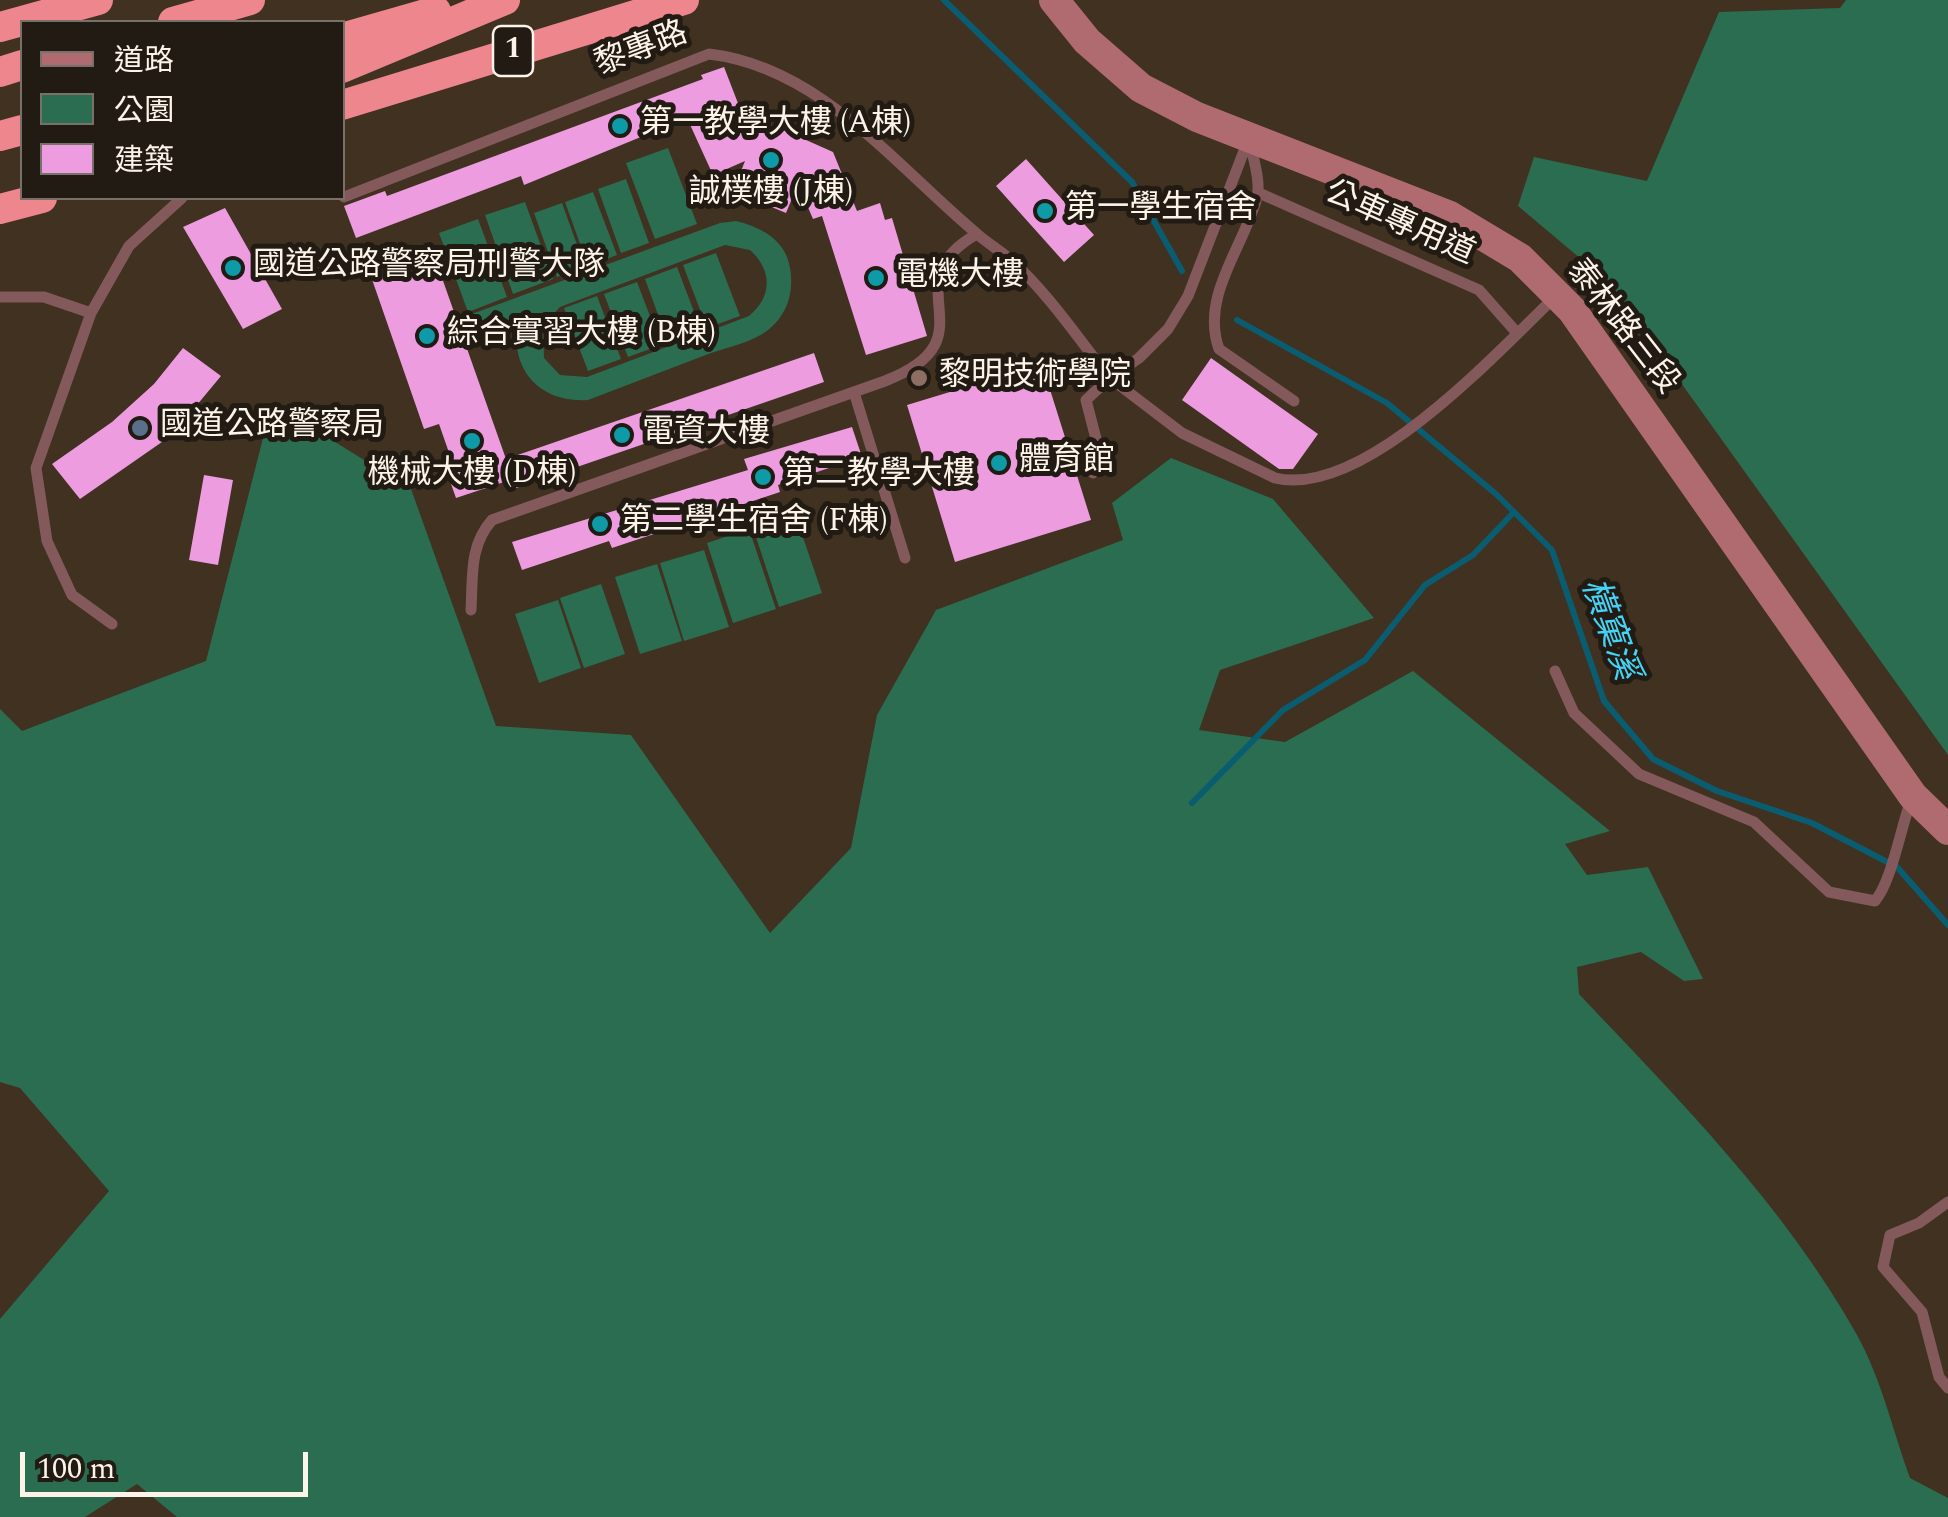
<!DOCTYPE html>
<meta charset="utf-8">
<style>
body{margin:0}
#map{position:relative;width:1948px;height:1517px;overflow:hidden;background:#403121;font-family:Spectral,"Noto Sans TC",serif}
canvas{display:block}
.legend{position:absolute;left:20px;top:20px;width:325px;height:180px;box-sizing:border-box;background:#211b13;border:2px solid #797169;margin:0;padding:12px 18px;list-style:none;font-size:30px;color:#fcf3e9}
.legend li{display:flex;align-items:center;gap:20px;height:50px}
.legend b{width:50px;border:2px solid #797169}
.scale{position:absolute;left:20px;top:1452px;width:288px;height:45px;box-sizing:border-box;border:5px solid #fcf3e9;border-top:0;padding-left:12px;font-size:30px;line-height:35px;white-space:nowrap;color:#fcf3e9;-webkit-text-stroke:8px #211b13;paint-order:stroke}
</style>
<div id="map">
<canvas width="1948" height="1517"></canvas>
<ul class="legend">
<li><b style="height:12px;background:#af6b6f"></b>道路</li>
<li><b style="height:28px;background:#2a6d51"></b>公園</li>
<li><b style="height:28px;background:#ed9cdf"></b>建築</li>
</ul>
<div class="scale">100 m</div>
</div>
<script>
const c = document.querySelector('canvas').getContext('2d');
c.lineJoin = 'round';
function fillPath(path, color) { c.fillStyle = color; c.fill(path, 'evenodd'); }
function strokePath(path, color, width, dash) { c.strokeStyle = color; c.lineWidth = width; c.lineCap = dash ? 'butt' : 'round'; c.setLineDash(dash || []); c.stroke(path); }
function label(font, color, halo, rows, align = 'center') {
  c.font = font + ' Spectral,"Noto Sans TC",serif'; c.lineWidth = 10; c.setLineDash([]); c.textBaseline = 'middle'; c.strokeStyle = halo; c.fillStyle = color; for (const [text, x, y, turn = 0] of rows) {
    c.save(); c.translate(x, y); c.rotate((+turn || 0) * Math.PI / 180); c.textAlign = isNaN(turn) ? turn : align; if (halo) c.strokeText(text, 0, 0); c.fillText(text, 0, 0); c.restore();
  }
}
fillPath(new Path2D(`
 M1846 0H1948V755L1666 362 1581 259 1518 206 1534 157 1647 181 1719 12 1840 8Z
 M668 148 697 224 655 239 626 163Z
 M626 179 649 243 621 253 598 189Z
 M593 192 617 255 588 266 565 202Z
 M525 202 553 279 513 294 485 215Z
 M562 203 585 267 557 277 534 213Z
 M478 219 507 297 468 312 439 233Z
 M736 221C761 227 786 240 790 268 794 292 788 314 768 330 753 342 729 347 711 353 670 369 629 384 588 400 539 403 509 369 518 321L477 336 469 315 720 223ZM725 245 750 250C773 271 772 297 749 316L587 377 560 375 544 358 543 325 560 307Z
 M716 253 740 316 707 328 683 265Z
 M677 267 701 330 668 342 645 279Z
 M637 282 661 345 628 357 604 294Z
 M597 296 621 359 588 371 564 308Z
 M272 403 411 489 496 726 631 735 770 933 851 848 877 715 936 610 1123 540 1112 503 1171 458 1273 499 1374 618 1220 670 1199 730 1285 742 1413 671 1610 831 1565 844 1587 875 1648 867 1703 979 1684 981 1641 952 1577 967 1579 994C1679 1100 1785 1206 1857 1335 1881 1378 1893 1431 1910 1478L1948 1498V1517H177L137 1484 85 1517H0V1319L109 1191 20 1088 0 1082V709L22 731 206 661Z
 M795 514 822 593 779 607 753 528Z
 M749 529 776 609 733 623 707 543Z
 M704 550 729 627 684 641 660 563Z
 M657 564 682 641 640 654 615 577Z
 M601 584 625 654 584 668 560 598Z
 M558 600 581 668 539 683 515 614Z`), '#2a6d51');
strokePath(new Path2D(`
 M944 0 1132 182 1182 271
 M1237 320 1387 403 1496 494 1552 550 1604 701 1653 759 1717 791 1812 823 1897 867 1948 925
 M1192 803 1283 710 1365 660 1425 585 1473 555 1514 512`), '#0a5d70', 6);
fillPath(new Path2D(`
 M724 67 741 111 833 152 857 211 880 203 885 220 892 218 927 336 866 355 822 216 813 219 798 184 786 213 733 191 745 161 713 175 687 118 524 185 521 176 356 238 344 206 385 191 387 196 703 79 701 75Z
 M1026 159 1094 235 1064 262 996 186Z
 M225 208 282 309 243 329 183 227Z
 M430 244 506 459 814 353 824 382 516 488 513 479 456 498 446 470 454 467 439 424 424 429 367 265Z
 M183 348 221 376 172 435 80 499 52 464 112 422 154 384Z
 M1211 358 1318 434 1293 469H1279L1182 400Z
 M1042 364 1091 520 955 562 907 405Z
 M852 427 862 457 778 485 780 492 612 548 609 541 522 570 512 542 748 470 744 459Z
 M204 475 233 480 218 565 189 560Z`), '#ed9cdf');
strokePath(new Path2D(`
 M1250 142C1253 158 1261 182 1257 197 1244 247 1200 296 1219 349L1294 401
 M1259 193 1479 290 1517 333
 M344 197 709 54C820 67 896 166 976 233 987 243 1001 251 1012 261 1049 294 1079 340 1110 378L1139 358 1168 329 1188 296 1249 138
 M0 297H44L91 313 129 246 182 198
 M91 313 36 468 47 541 72 595 112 624
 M854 392 905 558
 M1093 473 1101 458 1086 400 1110 378 1182 433 1275 478C1364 499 1496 353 1557 295
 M471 610C473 576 469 546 492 520L885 381C996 338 888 284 977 234
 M1555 671 1574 713 1639 774 1754 822 1829 892 1875 901C1892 881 1901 826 1912 797
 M1948 1202 1919 1223 1890 1235 1883 1267 1922 1312 1939 1377 1948 1388`), '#84595b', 11);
strokePath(new Path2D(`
 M1054 0 1087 41 1141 88 1197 117 1450 216 1520 258 1572 310 1913 796 1948 830`), '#af6b6f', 30);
strokePath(new Path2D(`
 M173 22 250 0
 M0 27 98 0
 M342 38 436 11
 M342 68 505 0
 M0 72 22 65
 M342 105 684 0
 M0 136 22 130
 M0 209 42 198`), '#ee868d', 30);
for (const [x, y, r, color] of [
 [620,126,10,"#0f9aa8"],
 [771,160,10,"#0f9aa8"],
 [1045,211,10,"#0f9aa8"],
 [233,268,10,"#0f9aa8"],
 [876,278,10,"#0f9aa8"],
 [427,336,10,"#0f9aa8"],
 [919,378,10,"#8d6e63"],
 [140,428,10,"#5c6f8a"],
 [622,435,10,"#0f9aa8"],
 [472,441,10,"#0f9aa8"],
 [999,463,10,"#0f9aa8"],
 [763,477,10,"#0f9aa8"],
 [600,524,10,"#0f9aa8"]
]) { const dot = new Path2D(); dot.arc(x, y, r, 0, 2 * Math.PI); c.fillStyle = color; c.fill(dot); strokePath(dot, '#211b13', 4); }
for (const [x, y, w] of [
 [513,51,40]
]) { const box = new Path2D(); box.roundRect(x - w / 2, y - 25, w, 50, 8); c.fillStyle = '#211b13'; c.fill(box); strokePath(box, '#fcf3e9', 2.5); }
label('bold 30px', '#fcf3e9', null, [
 ["1",513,51]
]);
label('32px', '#fcf3e9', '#211b13', [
 ["黎專路",642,51,-21],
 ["公車專用道",1399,225,24],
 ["泰林路三段",1621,328,52]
]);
label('32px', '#fcf3e9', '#211b13', [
 ["第一教學大樓 (A棟)",640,126],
 ["誠樸樓 (J棟)",771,195,"center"],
 ["第一學生宿舍",1065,211],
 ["國道公路警察局刑警大隊",253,268],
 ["電機大樓",896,278],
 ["綜合實習大樓 (B棟)",447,336],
 ["黎明技術學院",939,378],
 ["國道公路警察局",160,428],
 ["電資大樓",642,435],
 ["體育館",1019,463],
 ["機械大樓 (D棟)",472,476,"center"],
 ["第二教學大樓",783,477],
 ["第二學生宿舍 (F棟)",620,524]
], 'left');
label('italic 35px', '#45d2f5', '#211b13', [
 ["橫窠溪",1607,630,70]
]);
</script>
